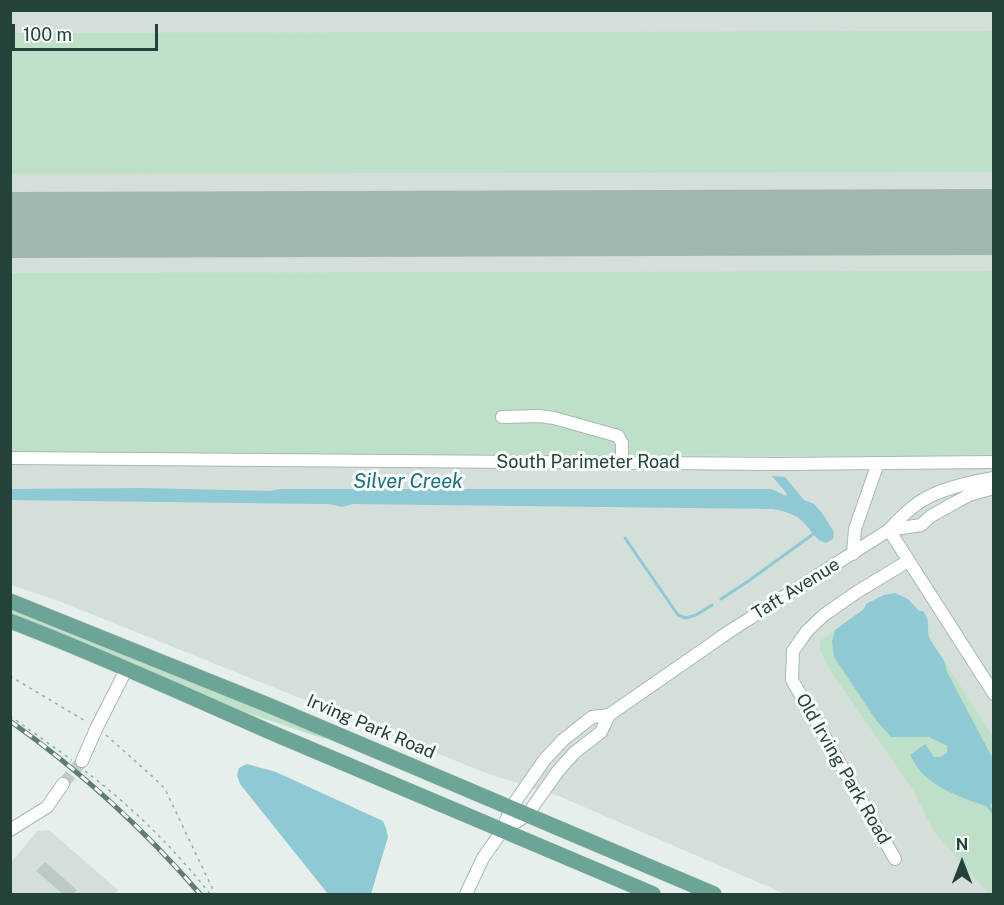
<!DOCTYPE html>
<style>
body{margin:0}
#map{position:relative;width:1004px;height:905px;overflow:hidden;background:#e6efeb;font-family:"Public Sans",sans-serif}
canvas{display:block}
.frame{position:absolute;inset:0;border:12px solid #24423a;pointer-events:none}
.north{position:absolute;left:932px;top:833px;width:60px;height:60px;-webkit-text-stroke:4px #f7fbf9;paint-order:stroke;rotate:0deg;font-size:16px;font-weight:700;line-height:24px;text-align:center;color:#24423a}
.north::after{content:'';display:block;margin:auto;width:21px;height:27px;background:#24423a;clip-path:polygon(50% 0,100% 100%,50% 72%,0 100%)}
.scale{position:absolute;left:12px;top:24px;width:146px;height:27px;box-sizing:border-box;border:3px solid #24423a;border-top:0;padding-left:8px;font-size:18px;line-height:21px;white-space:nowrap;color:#24423a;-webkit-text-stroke:4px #f7fbf9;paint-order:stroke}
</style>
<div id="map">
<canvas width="1004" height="905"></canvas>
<div class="frame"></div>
<div class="north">N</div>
<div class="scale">100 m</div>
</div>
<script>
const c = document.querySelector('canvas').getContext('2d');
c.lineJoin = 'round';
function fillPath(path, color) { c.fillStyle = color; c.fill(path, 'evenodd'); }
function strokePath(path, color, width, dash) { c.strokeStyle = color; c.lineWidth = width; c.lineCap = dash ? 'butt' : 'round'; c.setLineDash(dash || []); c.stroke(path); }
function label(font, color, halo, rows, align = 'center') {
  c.font = font + ' "Public Sans",sans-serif'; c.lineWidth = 6; c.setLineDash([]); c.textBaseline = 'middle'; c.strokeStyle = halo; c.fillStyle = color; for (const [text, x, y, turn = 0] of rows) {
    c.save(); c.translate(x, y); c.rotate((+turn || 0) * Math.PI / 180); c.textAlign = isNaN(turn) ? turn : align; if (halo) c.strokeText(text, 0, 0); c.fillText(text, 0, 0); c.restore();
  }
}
fillPath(new Path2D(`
 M11 11H993V894H785L561 797 486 773 59 601 11 585Z
 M49 830 118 890 115 894H10V864L37 831Z`), '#d4dfda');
fillPath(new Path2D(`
 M993 31V172L11 174V33Z
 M993 271V454L933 456H813L11 453V273Z
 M895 593 908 599 919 611H923L928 618 929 637 993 737V894H989L933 830 913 790 828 667 820 649V641L864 609 866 604 884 595Z
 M10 607 325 736V739L229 707 11 614Z`), '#bfe0c8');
fillPath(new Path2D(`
 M772 476 785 477 804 500 814 504 822 513 834 532 833 539 826 543C814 540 810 527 801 520 793 513 783 511 773 509L352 504 342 507 329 504H319L10 500 11 489 143 488 270 491 280 489H770L774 490 786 496 787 494Z
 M895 593 908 599 919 611H923C932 623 925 629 930 639 935 650 946 658 946 670L993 759V802L988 807C965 798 938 791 920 771 916 766 913 760 910 755L925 744 934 757H940L947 753V746L929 737H891L876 720 834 657 832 641 835 630 864 609 866 604 884 595Z
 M247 764 276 772 383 821 386 828 388 837 371 894H328L240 784 237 775 239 768Z`), '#8ec9d4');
strokePath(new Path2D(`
 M625 538 678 615 686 618 696 615 712 605
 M721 599 747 582 816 532
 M988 806 994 814`), '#8ec9d4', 3);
strokePath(new Path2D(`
 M10 223 36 225`), '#a2b6b0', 26);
strokePath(new Path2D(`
 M10 225 994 222`), '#a2b6b0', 66);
fillPath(new Path2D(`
 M45 862 77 890 73 894H63L36 871Z`), '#bbcac4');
strokePath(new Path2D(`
 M63 784 82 761`), '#bfccc8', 12, [12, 6]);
const minor = new Path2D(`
 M502 417 539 416 554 418 618 436 622 443V462
 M10 458 780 464 994 462
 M889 530 994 694
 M889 530C896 522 904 514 913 507 931 491 970 482 994 478
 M853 554 855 529 878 463
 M82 761 97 727 126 670
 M10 830 47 807 63 784
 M502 831 527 815 558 771 574 753 601 732 609 715
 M895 859 792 680 793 651 807 631 824 615 857 592 908 561
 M466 894 483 858 502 831 511 808 545 759 563 740 592 717 609 715 730 631 889 530 921 525 931 516 947 507 969 495 994 488`);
const major = new Path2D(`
 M10 601 268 705 714 894
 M10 621C102 656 192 698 282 737 405 790 529 842 653 894`);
strokePath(minor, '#a8b8b2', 14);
strokePath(major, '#c2cac8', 16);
strokePath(new Path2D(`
 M10 676 87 722
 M10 716 72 760
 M106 735 152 776 165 789 215 894
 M85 771C131 806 174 848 210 894`), '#86b3a5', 1.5, [3, 4.5]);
strokePath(minor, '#fff', 12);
strokePath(major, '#6aa596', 15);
const rail = new Path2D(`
 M10 721C82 772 143 828 200 894`);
strokePath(rail, '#5f7d75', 5);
strokePath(rail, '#f7fbf9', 3, [9]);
label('18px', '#24423a', '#f7fbf9', [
 ["South Parimeter Road",588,462],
 ["Taft Avenue",796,589,-32],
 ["Irving Park Road",371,727,23],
 ["Old Irving Park Road",843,769,60]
]);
label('italic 20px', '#1c6f80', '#f7fbf9', [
 ["Silver Creek",408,482]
]);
</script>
